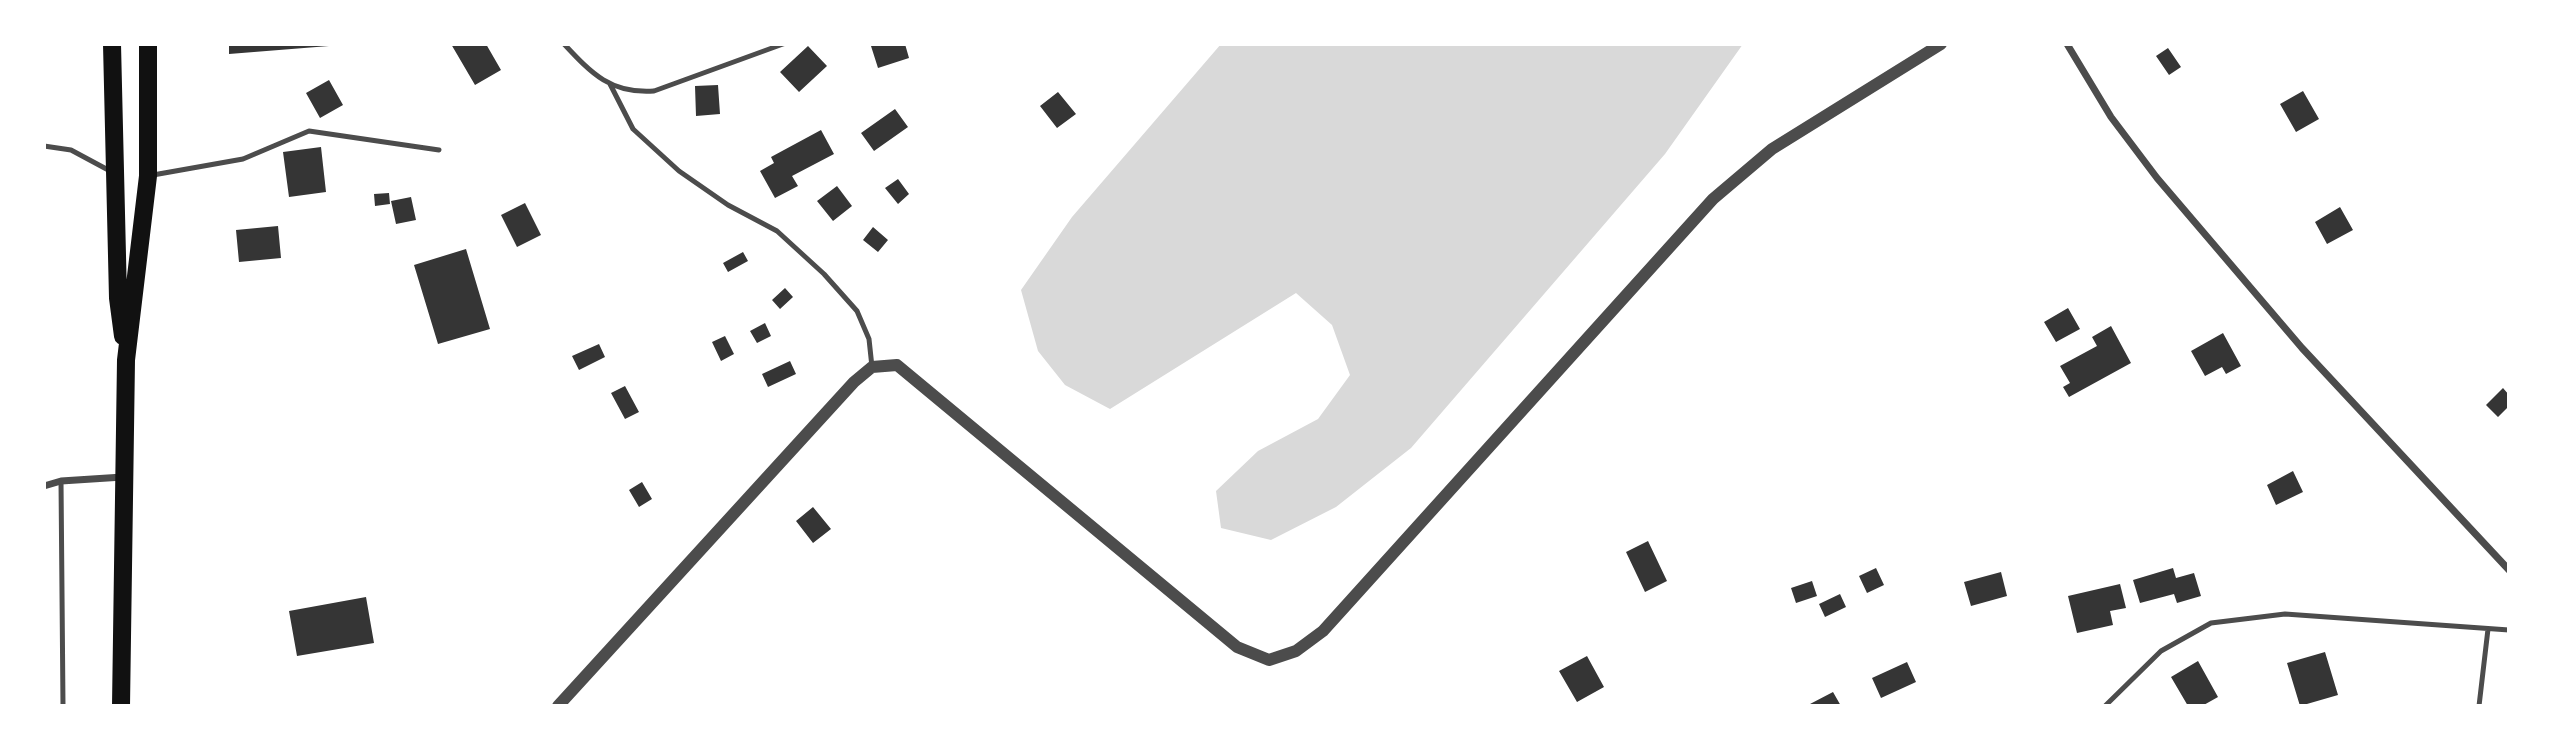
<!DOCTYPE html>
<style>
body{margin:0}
#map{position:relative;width:2553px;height:750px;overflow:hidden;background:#fff;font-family:Mulish,sans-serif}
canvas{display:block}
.frame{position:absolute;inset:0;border:46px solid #fff;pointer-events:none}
</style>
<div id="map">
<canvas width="2553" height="750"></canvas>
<div class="frame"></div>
</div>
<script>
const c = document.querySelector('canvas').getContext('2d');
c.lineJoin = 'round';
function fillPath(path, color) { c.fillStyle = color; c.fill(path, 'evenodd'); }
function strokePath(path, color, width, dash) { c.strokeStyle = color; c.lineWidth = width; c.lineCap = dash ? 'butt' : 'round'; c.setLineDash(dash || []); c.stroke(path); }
fillPath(new Path2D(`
 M1221 44H1743L1665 154 1411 448 1336 507 1271 540 1221 528 1216 491 1258 451 1318 419 1350 375 1332 325 1296 293 1110 409 1065 385 1038 351 1021 290 1072 217Z`), '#d9d9d9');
fillPath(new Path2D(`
 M229 44H329V46L229 54Z
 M451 44H486L501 70 475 85Z
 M877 44H905L909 58 878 68 871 46Z
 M808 46 827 66 799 92 780 72Z
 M2168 48 2181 67 2169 75 2156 56Z
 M329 80 343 105 320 118 306 93Z
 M718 85 720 114 696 116 695 86Z
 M2303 91 2319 119 2296 132 2280 104Z
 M1058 92 1076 114 1057 128 1040 106Z
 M895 109 908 127 874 151 861 133Z
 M821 130 834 154 792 176 798 186 775 198 760 171 774 163 771 157Z
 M321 147 326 192 289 197 283 152Z
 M898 179 909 194 898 204 885 188Z
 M837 186 852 206 833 221 817 201Z
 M389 193 390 204 375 206 374 194Z
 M411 197 416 220 396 224 391 201Z
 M525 203 541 235 517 247 501 215Z
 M2340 207 2353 230 2327 244 2315 222Z
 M278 226 281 258 239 262 236 230Z
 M873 227 888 240 878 252 863 240Z
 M466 249 490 329 438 344 414 265Z
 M743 252 748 261 728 272 723 263Z
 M785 288 793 297 780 309 772 300Z
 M2068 308 2080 329 2056 342 2044 322Z
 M765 323 771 336 757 343 750 331Z
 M2111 326 2131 363 2069 397 2063 387 2070 383 2060 366 2097 346 2092 337Z
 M2223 333 2241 366 2226 374 2222 367 2205 376 2191 351Z
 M725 336 734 354 721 361 712 342Z
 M599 344 605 357 579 370 572 356Z
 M790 361 796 374 768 387 762 374Z
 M625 386 639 412 625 419 611 393Z
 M2503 388 2509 395V406L2498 417 2486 405Z
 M2293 471 2303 492 2276 505 2267 485Z
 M642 482 652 499 639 507 629 490Z
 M813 507 831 529 813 543 796 521Z
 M1648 541 1667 581 1645 592 1626 552Z
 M1876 568 1884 585 1867 593 1859 576Z
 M2173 568 2176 578 2194 573 2201 596 2177 603 2174 594 2140 603 2133 580Z
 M2001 572 2007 596 1971 606 1964 582Z
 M1812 581 1817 596 1796 603 1791 588Z
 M2120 584 2126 608 2110 611 2113 625 2077 633 2068 596Z
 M1840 594 1846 607 1825 617 1819 604Z
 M366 597 374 643 297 656 289 611Z
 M2325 652 2338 695 2300 706 2287 663Z
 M1587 656 1604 687 1577 702 1559 671Z
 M2198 661 2218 697 2202 706H2188L2171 677Z
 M1907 662 1916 682 1881 698 1872 678Z
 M1833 692 1841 706H1811L1810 704Z`), '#353535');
strokePath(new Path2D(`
 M564 44C592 74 611 94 654 91L783 44
 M610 84 633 129 679 171 728 205 777 231 824 274 857 311 869 339 872 367
 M44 146 71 150 112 172
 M153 175 243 159 309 131 439 150
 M61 481 63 706
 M2105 706 2161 651 2211 623 2285 614 2509 630
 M2479 706 2488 629`), '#4c4c4c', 5);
strokePath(new Path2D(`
 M2067 44 2111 117 2157 178 2302 348 2509 570
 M44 486 61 481 123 477`), '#4c4c4c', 7);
strokePath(new Path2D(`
 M558 706 854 382 872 367 897 365 1237 647 1269 660 1296 651 1323 631 1713 199 1772 149 1941 44`), '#4c4c4c', 12);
strokePath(new Path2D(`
 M112 44 118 298 123 336
 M121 706 126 360 148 176V44`), '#111', 18);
</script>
